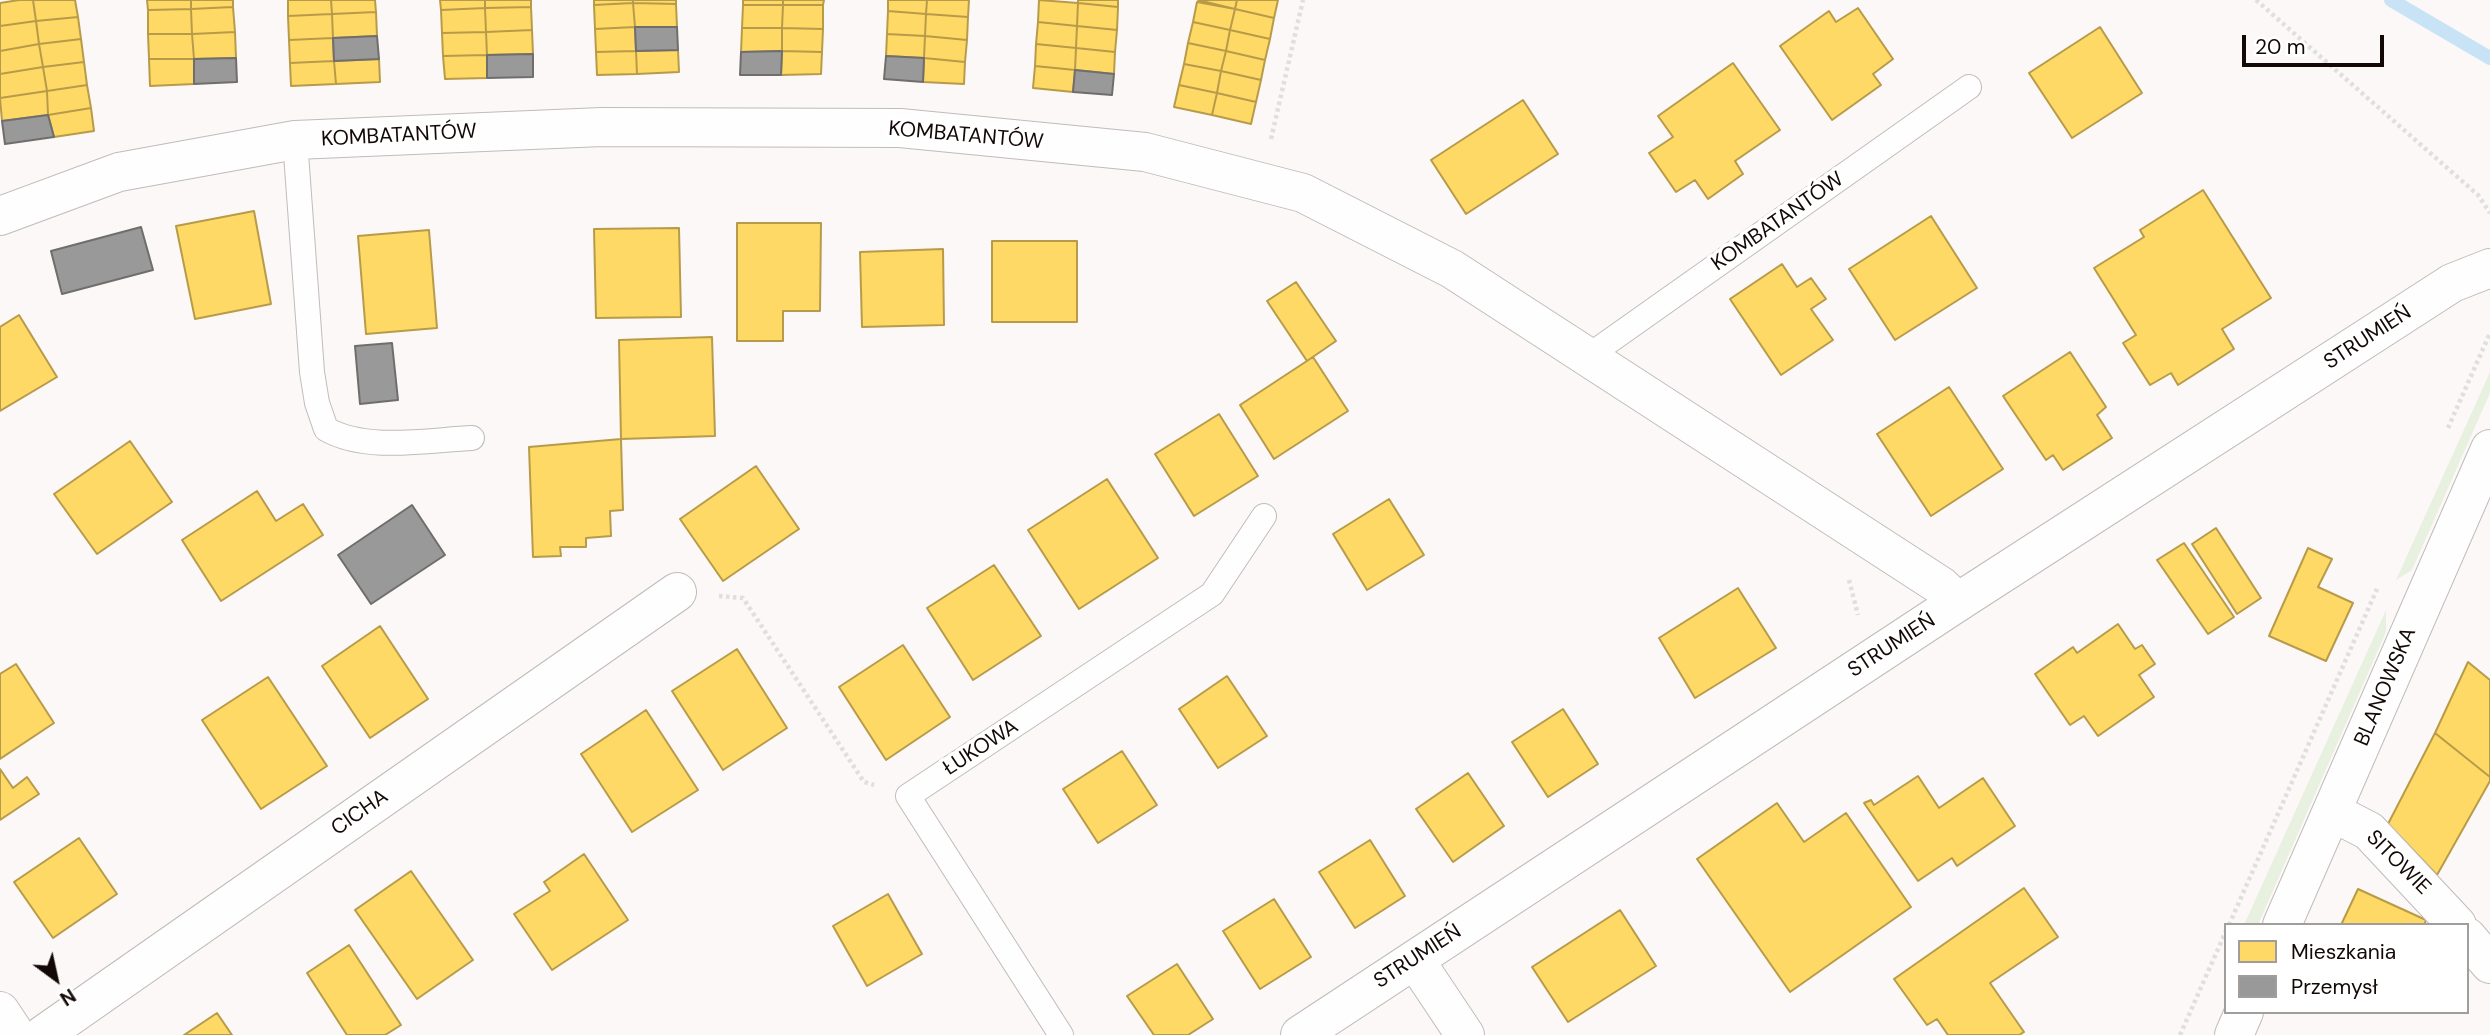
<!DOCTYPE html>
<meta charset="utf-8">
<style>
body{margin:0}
#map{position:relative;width:2490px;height:1035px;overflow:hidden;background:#fbf8f7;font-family:"DM Sans",sans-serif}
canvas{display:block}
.legend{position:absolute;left:2224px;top:923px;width:245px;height:91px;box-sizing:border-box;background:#fff;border:2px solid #a09d9b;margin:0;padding:9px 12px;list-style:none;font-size:21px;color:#120906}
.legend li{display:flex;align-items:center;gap:14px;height:35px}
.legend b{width:35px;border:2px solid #a09d9b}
.north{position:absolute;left:21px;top:944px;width:70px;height:70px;-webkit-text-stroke:5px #fff;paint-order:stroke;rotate:147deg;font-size:19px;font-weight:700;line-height:28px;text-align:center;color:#120906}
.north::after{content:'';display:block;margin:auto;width:24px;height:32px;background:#120906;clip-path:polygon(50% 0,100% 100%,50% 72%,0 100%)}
.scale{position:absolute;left:2242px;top:35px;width:142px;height:32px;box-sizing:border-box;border:4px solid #120906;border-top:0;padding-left:9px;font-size:21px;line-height:24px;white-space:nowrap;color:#120906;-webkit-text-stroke:5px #fff;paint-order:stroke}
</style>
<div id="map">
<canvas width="2490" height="1035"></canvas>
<ul class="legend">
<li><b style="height:19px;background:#ffd966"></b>Mieszkania</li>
<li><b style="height:19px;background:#999"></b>Przemysł</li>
</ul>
<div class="north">N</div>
<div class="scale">20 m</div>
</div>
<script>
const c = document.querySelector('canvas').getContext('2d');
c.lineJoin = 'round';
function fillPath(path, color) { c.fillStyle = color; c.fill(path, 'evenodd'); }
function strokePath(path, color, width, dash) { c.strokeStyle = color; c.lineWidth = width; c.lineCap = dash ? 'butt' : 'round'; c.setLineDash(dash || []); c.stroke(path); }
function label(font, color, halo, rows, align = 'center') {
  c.font = font + ' "DM Sans",sans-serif'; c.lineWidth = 7; c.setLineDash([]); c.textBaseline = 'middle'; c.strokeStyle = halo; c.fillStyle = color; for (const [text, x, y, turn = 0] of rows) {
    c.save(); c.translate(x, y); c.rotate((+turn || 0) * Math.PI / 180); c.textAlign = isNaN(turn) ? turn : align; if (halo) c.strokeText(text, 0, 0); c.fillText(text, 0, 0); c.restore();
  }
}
fillPath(new Path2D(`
 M2490 372V393L2412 570 2396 580Z
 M2386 610V632L2258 925H2244Z`), '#e8f1df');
const homes = new Path2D(`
 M19 0H33L36 21 0 26V3Z
 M33 0H75L78 17 36 21Z
 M147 0H191V9L148 10Z
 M191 0H233V7L191 9Z
 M288 0H331L332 14 288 16Z
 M331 0H375L376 12 332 14Z
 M440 0H485V8L441 10Z
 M485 0H531V7L485 8Z
 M594 0H633V3L594 5Z
 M633 0H676V4L633 3Z
 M743 0H783V5H743Z
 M783 0H824L823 5H783Z
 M888 0H927L926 14 888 11Z
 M927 0H969L968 17 926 14Z
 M1039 0 1078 3 1077 26 1038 22Z
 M1078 0H1118V7L1078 3Z
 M1198 0H1237L1235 9Z
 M1237 0H1278L1274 18 1235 9Z
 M1197 2 1235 9 1230 30 1193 22Z
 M633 3 635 27 595 29 594 5Z
 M633 3 676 4 677 27H635Z
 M1078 3 1118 7 1117 30 1077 26Z
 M743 5H783L782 28H742Z
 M783 5H823V29L782 28Z
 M233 7 235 32 192 34 191 9Z
 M531 7 532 30 486 32 485 8Z
 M485 8 486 32 442 33 441 10Z
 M1858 8 1893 59 1873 74 1881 85 1832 120 1780 46 1829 11 1836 22Z
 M191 9 192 34H148V10Z
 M1235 9 1274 18 1270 39 1230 30Z
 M888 11 926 14 925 36 887 34Z
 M376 12 377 36 333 38 332 14Z
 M332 14 333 38 289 40 288 16Z
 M926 14 968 17 967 40 925 36Z
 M78 17 81 39 39 44 36 21Z
 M36 21 39 44 0 51V26Z
 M1038 22 1077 26 1076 48 1036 44Z
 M1193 22 1230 30 1226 51 1188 43Z
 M1077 26 1117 30 1115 52 1076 48Z
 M635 27 636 51 596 52 595 29Z
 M2100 27 2142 93 2072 138 2029 73Z
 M742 28H782V51L741 52Z
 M782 28 823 29 822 52 782 51Z
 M532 30 533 54 487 55 486 32Z
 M1230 30 1270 39 1265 60 1226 51Z
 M235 32 236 58 194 59 192 34Z
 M486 32 487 55 443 56 442 33Z
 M148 34H192L194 59H149Z
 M887 34 925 36 924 58 886 56Z
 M925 36 967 40 965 62 924 58Z
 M333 38 334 61 290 63 289 40Z
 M81 39 84 62 43 67 39 44Z
 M1188 43 1226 51 1221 71 1184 64Z
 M39 44 43 67 0 74V51Z
 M1036 44 1076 48 1075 70 1035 66Z
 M1076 48 1115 52 1114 74 1075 70Z
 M678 50 679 72 637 74 636 51Z
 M636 51 637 74 597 75 596 52Z
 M782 51 822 52 821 74 781 75Z
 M1226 51 1265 60 1261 80 1221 71Z
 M487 55V78L445 79 443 56Z
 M924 58 965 62 964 84 923 82Z
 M149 59H194V84L150 86Z
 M379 59 380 82 336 84 334 61Z
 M334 61 336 84 291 86 290 63Z
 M84 62 87 85 47 91 43 67Z
 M1733 63 1780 130 1735 161 1743 174 1708 199 1695 180 1676 192 1649 153 1673 137 1658 116Z
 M1184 64 1221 71 1217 93 1179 85Z
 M1035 66 1075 70 1073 92 1033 88Z
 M43 67 47 91 0 98V74Z
 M1221 71 1261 80 1256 102 1217 93Z
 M87 85 91 108 48 115 47 91Z
 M1179 85 1217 93 1212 115 1174 107Z
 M47 91 48 115 2 121 0 98Z
 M1217 93 1256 102 1251 124 1212 115Z
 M1523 100 1558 154 1466 214 1431 160Z
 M91 108 94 131 54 137 48 115Z
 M2203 190 2271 298 2222 329 2234 349 2178 385 2171 373 2150 385 2123 343 2136 335 2094 268 2144 237 2140 230Z
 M254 211 271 304 195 319 176 226Z
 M1931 216 1977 288 1895 340 1849 269Z
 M737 223H821L820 311H783V341H737Z
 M679 228 681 317 596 318 594 229Z
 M429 230 437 328 366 334 358 236Z
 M992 241H1077V322H992Z
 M943 249 944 325 862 327 860 252Z
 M1782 264 1797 287 1811 278 1826 299 1811 309 1833 340 1781 375 1730 299Z
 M1296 282 1336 341 1307 361 1267 301Z
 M19 315 57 377 0 411V327Z
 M712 337 715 436 621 439 619 340Z
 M2070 352 2106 407 2097 415 2112 438 2063 470 2053 455 2046 460 2003 396Z
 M1313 357 1348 411 1274 459 1240 405Z
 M1949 387 2003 469 1931 516 1877 434Z
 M1219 414 1258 476 1194 516 1155 454Z
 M621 439 623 510 610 511 611 536 586 538V547H560L561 556 533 557 529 447Z
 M130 441 172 502 97 554 54 494Z
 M756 466 799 529 723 581 680 519Z
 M1107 479 1158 558 1079 609 1028 530Z
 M257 491 276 521 303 504 323 535 221 601 182 540Z
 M1389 499 1424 555 1367 590 1333 534Z
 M2216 528 2261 598 2237 614 2192 544Z
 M2184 543 2234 617 2208 634 2157 560Z
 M2308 548 2332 559 2318 587 2353 603 2326 661 2269 636Z
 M994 565 1041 636 973 680 927 608Z
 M1738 588 1776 648 1695 698 1659 638Z
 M2118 624 2135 649 2142 645 2155 664 2139 675 2154 697 2098 736 2084 716 2070 725 2035 674 2073 647 2077 653Z
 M380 626 428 699 370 738 322 666Z
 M903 645 950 717 886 760 839 687Z
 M737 649 787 728 723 770 672 691Z
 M2468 662 2490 680V777L2435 733Z
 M16 664 54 723 0 759V674Z
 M1227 676 1267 736 1218 768 1179 709Z
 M268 677 327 766 261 809 202 720Z
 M1563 709 1598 764 1548 797 1512 742Z
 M646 710 698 790 632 832 581 754Z
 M2435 733 2490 777V781L2437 875 2388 824Z
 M1122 751 1157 805 1098 843 1063 789Z
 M0 769 13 788 27 777 39 794 0 820Z
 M1468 773 1504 826 1453 862 1416 809Z
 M1918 776 1939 808 1983 778 2015 826 1957 866 1952 858 1918 881 1864 803 1871 800 1874 805Z
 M1777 803 1804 842 1846 813 1911 907 1790 992 1697 859Z
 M79 838 117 894 53 938 14 882Z
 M1370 840 1405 896 1355 928 1319 872Z
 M584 854 628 920 552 970 514 914 550 891 544 882Z
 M411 871 473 960 417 999 355 910Z
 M2024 888 2058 937 1990 983 2024 1032 2019 1035H1948L1937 1019 1927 1025 1894 979Z
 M2358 889 2426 920 2424 925H2341Z
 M888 894 922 954 867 986 833 926Z
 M1274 899 1311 957 1260 989 1223 931Z
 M1620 910 1656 966 1568 1022 1532 967Z
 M349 945 401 1025 385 1035H347L307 973Z
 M1177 964 1213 1019 1188 1035H1154L1127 996Z
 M217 1013 232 1035H184Z`);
fillPath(homes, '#ffd966');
strokePath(homes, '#b89b49', 2);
const industry = new Path2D(`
 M635 27H677L678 50 636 51Z
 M377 36 379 59 334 61 333 38Z
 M782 51 781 75H740L741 52Z
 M533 54V77L487 78V55Z
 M886 56 924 58 923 82 884 79Z
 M236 58 237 82 194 84V59Z
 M1075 70 1114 74 1112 95 1073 92Z
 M48 115 54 137 5 144 2 121Z
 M141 227 153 270 62 294 51 251Z
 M392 343 398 400 360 404 355 346Z
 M412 505 445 555 371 604 338 555Z`);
fillPath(industry, '#999');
strokePath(industry, '#706e6d', 2);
strokePath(new Path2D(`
 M2391 0 2490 58`), '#c9e3f6', 14);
const service = new Path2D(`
 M295 140 312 372 317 403 326 429C366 452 428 440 472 438
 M1587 357 1969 87
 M1061 1035 908 796 1212 594 1264 516`);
const minor = new Path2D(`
 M0 216 119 172 295 140 602 127 900 128 1145 152 1303 193 1452 269 1941 586 1958 602
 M2332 812 2369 831 2457 925
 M2467 937 2490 964
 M1415 960 1465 1035
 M0 1011 16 1035
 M43 1035 677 592`);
const tertiary = new Path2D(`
 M2282 925 2490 449
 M1300 1035 1958 602 2452 283 2490 268
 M2234 1035 2244 1012`);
strokePath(service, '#c1bbb9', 26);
strokePath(minor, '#c1bbb9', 40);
strokePath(tertiary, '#c1bbb9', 40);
strokePath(new Path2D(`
 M2256 0 2478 195 2490 213
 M1271 139 1303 0
 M2448 428 2490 333
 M1849 580 1858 615
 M719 596 743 598 864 782 874 785
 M2229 925 2377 589
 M2180 1035 2226 931`), '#e0dede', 4.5, [3.5, 3.5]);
strokePath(service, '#fefefe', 24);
strokePath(minor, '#fefefe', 38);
strokePath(tertiary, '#fefefe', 38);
label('21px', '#120906', '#fff', [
 ["KOMBATANTÓW",399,136,-3],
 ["KOMBATANTÓW",966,136,5],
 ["KOMBATANTÓW",1778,222,-35],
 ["STRUMIEŃ",2368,338,-33],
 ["STRUMIEŃ",1892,646,-33],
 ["BLANOWSKA",2386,687,-67],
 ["ŁUKOWA",981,748,-33],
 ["CICHA",360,813,-35],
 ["SITOWIE",2398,863,45],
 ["STRUMIEŃ",1418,957,-33]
]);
</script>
